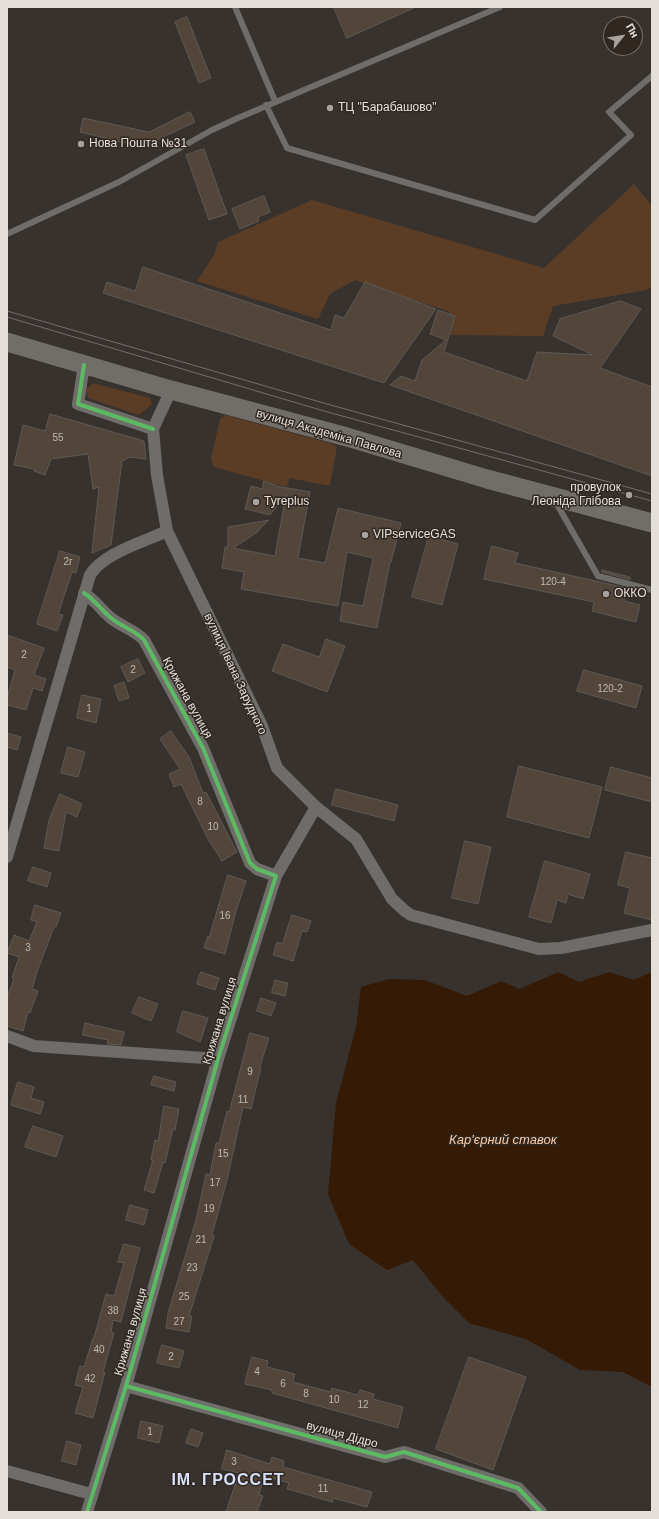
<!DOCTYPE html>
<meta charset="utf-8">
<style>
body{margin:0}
#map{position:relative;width:659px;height:1519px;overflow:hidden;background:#38322e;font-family:Helvetica,sans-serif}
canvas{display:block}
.frame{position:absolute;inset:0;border:8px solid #e5dfda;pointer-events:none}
.north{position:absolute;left:603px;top:16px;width:40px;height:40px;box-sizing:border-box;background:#302721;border:1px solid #78716b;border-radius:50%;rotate:60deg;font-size:11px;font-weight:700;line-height:16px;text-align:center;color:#e5dfda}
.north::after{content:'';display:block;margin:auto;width:14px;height:18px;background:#a8a29e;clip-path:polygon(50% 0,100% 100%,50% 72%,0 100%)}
</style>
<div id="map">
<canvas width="659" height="1519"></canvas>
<div class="frame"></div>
<div class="north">Пн</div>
</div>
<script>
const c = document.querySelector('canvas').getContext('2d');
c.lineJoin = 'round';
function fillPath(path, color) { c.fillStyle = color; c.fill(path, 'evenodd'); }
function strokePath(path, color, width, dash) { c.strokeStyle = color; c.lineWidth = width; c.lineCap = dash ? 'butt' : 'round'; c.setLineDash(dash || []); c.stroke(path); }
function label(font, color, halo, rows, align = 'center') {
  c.font = font + ' Helvetica,sans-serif'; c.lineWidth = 3; c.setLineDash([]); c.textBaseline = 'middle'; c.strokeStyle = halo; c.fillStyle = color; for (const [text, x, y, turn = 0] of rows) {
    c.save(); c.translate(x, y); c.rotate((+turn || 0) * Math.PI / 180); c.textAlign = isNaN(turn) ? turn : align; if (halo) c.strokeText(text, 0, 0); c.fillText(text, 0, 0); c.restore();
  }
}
fillPath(new Path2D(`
 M634 184 652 206V286L647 290 553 306 543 336 443 335 450 312 355 280 330 294 318 319 197 281 214 255 218 242 312 200 544 268Z
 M93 383 150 398 152 404 139 415 88 398 86 390Z
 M225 415 329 443 337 447 330 486 290 478 287 487 214 467 211 459 220 419Z`), '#5b3d26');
fillPath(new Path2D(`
 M558 972 579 982 609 972 634 980 652 972V1387L623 1372 580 1370 526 1339 469 1323 443 1297 413 1260 387 1270 349 1244 328 1194 336 1103 356 1027 361 987 389 979 425 980 467 996 501 981 520 989Z`), '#351b05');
const building = new Path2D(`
 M334 7H416L347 38Z
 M187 17 211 78 199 83 175 22Z
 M190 112 195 122 142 147 80 132 83 118 149 132Z
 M204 149 227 214 209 220 186 155Z
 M264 196 270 212 258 217 259 221 240 229 232 209Z
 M143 267 331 330 335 315 344 318 365 282 436 309 384 383 103 293 107 282 135 291Z
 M621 301 641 309 600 368 652 387V476L390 385 401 376 415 381 422 360 446 340 430 334 438 310 455 316 444 352 527 381 537 352 593 355 553 336 560 319Z
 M50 414 144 441 146 459 130 457 122 461 111 545 92 553 99 487 93 489 88 454 51 459 45 475 34 471V469L14 465 23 425 45 431Z
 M264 481 276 485V486L310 492 298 558 325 563 338 508 401 523 391 562H390L377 628 340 621 343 602 363 606 373 558 347 552 338 606 241 589 244 572 222 568 225 547H228V527L269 520 256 533 233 548 275 556 286 494 270 515 245 509 251 486 262 489Z
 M429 536 458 544 442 605 412 597Z
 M492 546 518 553 515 563 627 588 624 601 640 605 636 622 592 611 594 602 484 579Z
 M60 551 80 557 76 573 72 572 58 614 63 615 57 631 37 624Z
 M602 570 630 577V580L602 572Z
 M7 635 44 648 34 675 46 679 42 691 33 688 26 710 7 705V698L15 670 7 667Z
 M326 639 345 646 327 692 272 671 283 644 319 657Z
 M138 659 145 673 128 682 121 667Z
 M584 670 642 686 636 708 577 691Z
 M124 682 129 698 119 701 114 686Z
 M82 695 101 699 96 723 77 718Z
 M171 731 189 757 203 793 206 792 237 852 222 861 208 839 181 784 174 787 169 774 180 769 160 739Z
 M7 733 21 737 17 750 7 747Z
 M68 747 85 752 78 777 61 773Z
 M519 766 602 787 589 838 507 817Z
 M611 767 652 778V802L605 790Z
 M336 789 398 805 394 821 332 805Z
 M60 794 82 804 77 817 66 812 59 851 44 848 49 820Z
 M465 841 491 847 478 904 452 898Z
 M626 852 652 858V920L624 913 630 888 618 885Z
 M545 861 590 874 583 899 568 894 566 903 557 900 551 923 529 917Z
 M33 867 51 873 47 887 28 881Z
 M228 875 246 881 236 911 225 954 204 948 208 936 209 937Z
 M35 905 61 913 56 927H54L37 972 32 989 38 991 30 1013 28 1012 23 1031 7 1026V998L14 979 12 978 19 957 7 953 14 935 29 941 37 922 31 920Z
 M292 915 311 921 307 932 302 931 293 961 273 955 277 942 282 944Z
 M201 972 219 978 215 990 197 984Z
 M275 980 288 983 285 996 272 993Z
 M139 997 158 1004 151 1021 132 1013Z
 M261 998 276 1003 271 1016 257 1011Z
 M183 1011 208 1018 200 1042 177 1032Z
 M85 1023 124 1032 121 1045 107 1044 108 1040 83 1035Z
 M250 1033 269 1038 260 1066 261 1067 251 1109 243 1107 227 1180 212 1235 214 1236 189 1316H192L189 1332 166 1328 168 1313 196 1220 206 1174 210 1175 216 1143H219L227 1111 229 1112Z
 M154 1076 176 1082 174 1091 151 1085Z
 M18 1082 34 1087 31 1098 44 1102 40 1114 11 1105Z
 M164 1106 179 1109 175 1130 173 1129 165 1163 163 1162 154 1193 144 1190 153 1160H151L155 1140 158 1141Z
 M33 1126 63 1136 56 1157 25 1147Z
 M130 1205 148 1210 144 1225 126 1220Z
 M124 1244 140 1248 121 1322 113 1320 111 1332 114 1333 103 1372H105L93 1418 75 1413 83 1387 75 1385 80 1366 84 1367 93 1338H94L106 1294 114 1296 124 1263 118 1262Z
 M162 1345 184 1351 179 1368 157 1363Z
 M252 1357 268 1361 267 1367 295 1374 293 1382 331 1392 332 1388 358 1395 360 1390 374 1394 373 1399 403 1407 398 1428 272 1393V1390L245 1384Z
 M469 1357 526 1377 493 1470 436 1449Z
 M141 1421 163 1426 159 1443 138 1438Z
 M191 1429 203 1433 198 1447 186 1443Z
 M67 1441 81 1445 76 1465 62 1461Z
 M227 1450 270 1464 272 1457 284 1461 283 1467 372 1492 367 1507 333 1498 332 1502 298 1492 287 1489 289 1483 264 1476 259 1495 263 1496 257 1512H226L239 1473 222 1469Z`);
fillPath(building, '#52463a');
strokePath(building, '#5d5956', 1);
strokePath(new Path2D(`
 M235 7 275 101
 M266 105 287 148 535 220 631 135 609 112 652 76
 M7 234 119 182 212 130 238 118 500 7
 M555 501 598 576 652 590`), '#6f6d6a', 6);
strokePath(new Path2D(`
 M84 365 78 404 153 429
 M171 390 153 429 157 475 167 531 262 726 277 768 316 807 356 839 392 899 405 911 411 915 539 949 561 948 652 930
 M84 593C95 600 101 610 111 618 122 627 135 630 144 640L203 748 250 863 257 869 276 876 218 1059 126 1386 87 1512
 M7 857 90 575C103 553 144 542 167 531
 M276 876 316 807
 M7 1036 34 1046 218 1059
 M126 1386 385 1457 404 1452 518 1488 541 1512
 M7 1471 91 1494`), '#6f6d6a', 12);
strokePath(new Path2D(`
 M7 342 171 390 347 437 487 479 652 523`), '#716e6a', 19);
strokePath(new Path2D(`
 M7 311 327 404 652 494
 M7 317 324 411 652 501`), '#736f6d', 1);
strokePath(new Path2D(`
 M84 365 78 404 153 429
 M84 593C95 600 101 610 111 618 122 627 135 630 144 640L203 748 250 863 257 869 276 876 218 1059 126 1386 87 1512
 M126 1386 385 1457 404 1452 518 1488 541 1512`), '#5cba63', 4);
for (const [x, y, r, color] of [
 [330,108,4,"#a8a29e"],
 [81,144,4,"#a8a29e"],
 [629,495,4,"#a8a29e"],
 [256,502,4,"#a8a29e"],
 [365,535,4,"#a8a29e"],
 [606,594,4,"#a8a29e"]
]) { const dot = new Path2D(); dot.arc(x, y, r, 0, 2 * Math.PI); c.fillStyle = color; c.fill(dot); strokePath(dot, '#302721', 1.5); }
label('10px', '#c0b9b2', null, [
 ["55",58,438],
 ["2г",68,562],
 ["120-4",553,582],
 ["2",24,655],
 ["2",133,670],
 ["120-2",610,689],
 ["1",89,709],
 ["8",200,802],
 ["10",213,827],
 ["16",225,916],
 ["3",28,948],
 ["9",250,1072],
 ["11",243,1100],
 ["15",223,1154],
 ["17",215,1183],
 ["19",209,1209],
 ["21",201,1240],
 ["23",192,1268],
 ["25",184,1297],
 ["38",113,1311],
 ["27",179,1322],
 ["40",99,1350],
 ["2",171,1357],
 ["4",257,1372],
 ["42",90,1379],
 ["6",283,1384],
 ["8",306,1394],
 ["10",334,1400],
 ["12",363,1405],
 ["1",150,1432],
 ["3",234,1462],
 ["11",323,1489]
]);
label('12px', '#e5dfda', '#302721', [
 ["ТЦ \"Барабашово\"",338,108],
 ["Нова Пошта №31",89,144],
 ["провулок",621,488,"right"],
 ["Леоніда Глібова",621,502,"right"],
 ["Tyreplus",264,502],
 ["VIPserviceGAS",373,535],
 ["ОККО",614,594]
], 'left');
label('12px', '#e5dfda', '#302721', [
 ["вулиця Академіка Павлова",329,434,16],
 ["вулиця Івана Зарудного",235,674,65],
 ["Крижана вулиця",187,698,61],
 ["Крижана вулиця",220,1021,-73],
 ["Крижана вулиця",131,1332,-74],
 ["вулиця Дідро",342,1435,15]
]);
label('italic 13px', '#fccaa5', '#302721', [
 ["Кар'єрний ставок",503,1140]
]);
c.letterSpacing = '1px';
label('bold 16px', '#d5e0fc', '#302721', [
 ["ІМ. ГРОССЕТ",228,1481]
]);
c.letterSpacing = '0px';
</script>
